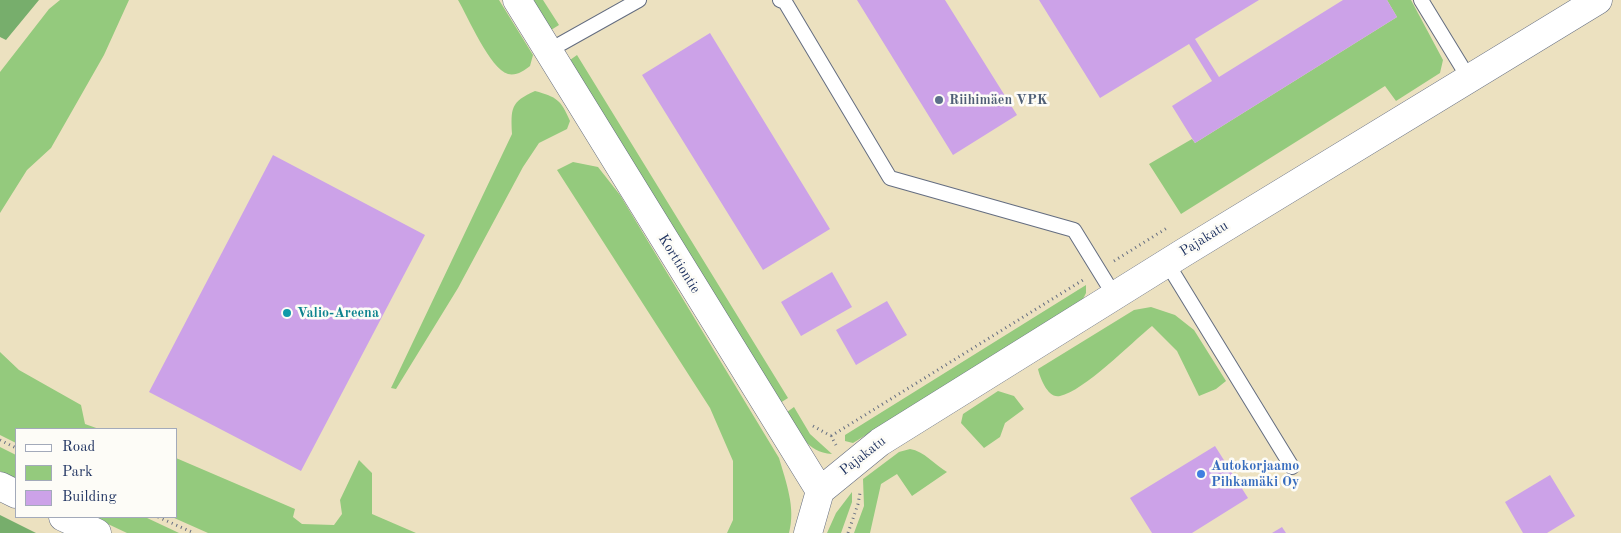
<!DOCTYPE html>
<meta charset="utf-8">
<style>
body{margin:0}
#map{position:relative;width:1621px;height:533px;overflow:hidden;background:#ece1c0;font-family:"Old Standard TT",serif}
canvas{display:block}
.legend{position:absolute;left:15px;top:428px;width:162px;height:90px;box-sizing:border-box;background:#fdfcf7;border:1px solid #a3aaba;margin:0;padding:6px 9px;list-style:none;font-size:15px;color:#1b2f5e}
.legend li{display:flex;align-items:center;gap:10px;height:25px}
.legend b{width:25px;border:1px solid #a3aaba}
</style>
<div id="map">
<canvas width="1621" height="533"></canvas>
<ul class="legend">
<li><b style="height:6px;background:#fff"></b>Road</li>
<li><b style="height:14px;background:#94ca7d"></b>Park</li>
<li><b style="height:14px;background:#cca2e8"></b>Building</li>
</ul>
</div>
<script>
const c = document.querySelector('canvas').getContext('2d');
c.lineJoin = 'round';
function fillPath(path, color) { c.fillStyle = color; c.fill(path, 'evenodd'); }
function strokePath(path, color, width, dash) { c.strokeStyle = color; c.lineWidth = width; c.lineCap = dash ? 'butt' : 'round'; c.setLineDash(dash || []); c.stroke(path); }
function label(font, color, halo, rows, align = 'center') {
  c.font = font + ' "Old Standard TT",serif'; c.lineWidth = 5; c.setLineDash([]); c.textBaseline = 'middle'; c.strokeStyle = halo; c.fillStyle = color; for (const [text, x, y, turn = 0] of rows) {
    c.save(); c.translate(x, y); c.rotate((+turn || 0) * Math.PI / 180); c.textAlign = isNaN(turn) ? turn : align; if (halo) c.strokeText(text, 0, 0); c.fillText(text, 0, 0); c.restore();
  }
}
fillPath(new Path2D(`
 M60 0H129L104 55 51 148 27 170 0 213V72L49 9Z
 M458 0H499L533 55 530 66C524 71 516 76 508 74 490 69 468 17 458 0Z
 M532 0H543L559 25 551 30Z
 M1387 0H1411L1443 60 1440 73 1396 101 1385 86 1181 214 1149 164 1192 139 1195 143 1397 17Z
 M577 55 788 398 780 403 570 60Z
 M535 91C557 97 561 100 570 121L567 129 539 143 523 167 458 288 396 389 391 388 512 134C511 109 510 102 535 91Z
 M573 162 598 167 620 195 779 458C786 482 796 508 789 533H727L733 520V461L710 408 557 170Z
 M1086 285V293L1082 301 853 443 845 441V435Z
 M1151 307 1175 315 1194 330 1226 381 1216 389 1199 396 1177 351 1152 326C1131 343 1084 391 1060 396 1048 399 1040 378 1038 369L1134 310Z
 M0 352 19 370 81 405 85 424 99 429H16V443L0 435Z
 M998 391 1014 396 1024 409 1005 423 1000 437 984 448 961 423 963 414Z
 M794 407 810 434 832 454C806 452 799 433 787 412Z
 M0 447 16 455V479L0 471Z
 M910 449C924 451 935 465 947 472L912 496 897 474 881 484 870 533H854L864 506 863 479 899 452Z
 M176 458 295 509 293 517 302 524 334 525 342 514 340 500 359 460 372 473V514L416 533H208L172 517H176Z
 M852 492V502L841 533H827L836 513Z
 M93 517H145L179 533H127Z`), '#94ca7d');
fillPath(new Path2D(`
 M0 0H39L6 40 0 37Z
 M0 515 36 533H0Z`), '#77ae6c');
fillPath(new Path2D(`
 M857 0H945L1017 115 953 155Z
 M1039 0H1259L1195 39 1219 77 1343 0H1387L1397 17 1195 143 1172 106 1212 81 1189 44 1100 98Z
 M710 33 830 229 763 270 642 75Z
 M273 155 425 235 301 471 149 392Z
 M832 272 852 307 801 336 781 302Z
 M887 301 907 335 856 365 836 330Z
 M1215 446 1248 498 1192 533H1152L1130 498Z
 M1550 475 1575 516 1547 533H1523L1505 502Z
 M1282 527 1286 533H1272Z`), '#cca2e8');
const service = new Path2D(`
 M780 0 785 2 890 178 1074 230 1114 295
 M1421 0 1468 77
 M548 51 639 0
 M1167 263 1292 467`);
const minor = new Path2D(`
 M517 0 820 491 808 533
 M820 491 880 442 1183 253 1598 0`);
const tertiary = new Path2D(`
 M0 486 16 494
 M63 517 97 533`);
strokePath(service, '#646d80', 16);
strokePath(minor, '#646d80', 29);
strokePath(tertiary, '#646d80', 29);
strokePath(new Path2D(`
 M1114 261 1167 228
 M813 426 831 436 836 445
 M831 436 1083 280
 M0 440 16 448
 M158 517 194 533
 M848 533 858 504 860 493`), '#646d80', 3, [1, 4]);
strokePath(service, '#fff', 14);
strokePath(minor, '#fff', 28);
strokePath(tertiary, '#fff', 28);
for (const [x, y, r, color] of [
 [939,100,5,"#5c6f8a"],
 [287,313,5,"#0f9aa8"],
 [1201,474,5,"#3f7fe0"]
]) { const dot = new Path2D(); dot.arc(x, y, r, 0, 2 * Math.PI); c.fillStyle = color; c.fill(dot); strokePath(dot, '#fdfcf7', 2); }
label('bold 14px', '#4e5e75', '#fdfcf7', [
 ["Riihimäen VPK",949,100]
], 'left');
label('14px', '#1b2f5e', '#fdfcf7', [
 ["Pajakatu",1204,239,-32],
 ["Korttiontie",679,264,58],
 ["Pajakatu",863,456,-38]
]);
label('bold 14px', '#0d838f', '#fdfcf7', [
 ["Valio-Areena",297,313]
], 'left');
label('bold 14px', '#366cbe', '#fdfcf7', [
 ["Autokorjaamo",1211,466],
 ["Pihkamäki Oy",1211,482]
], 'left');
</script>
